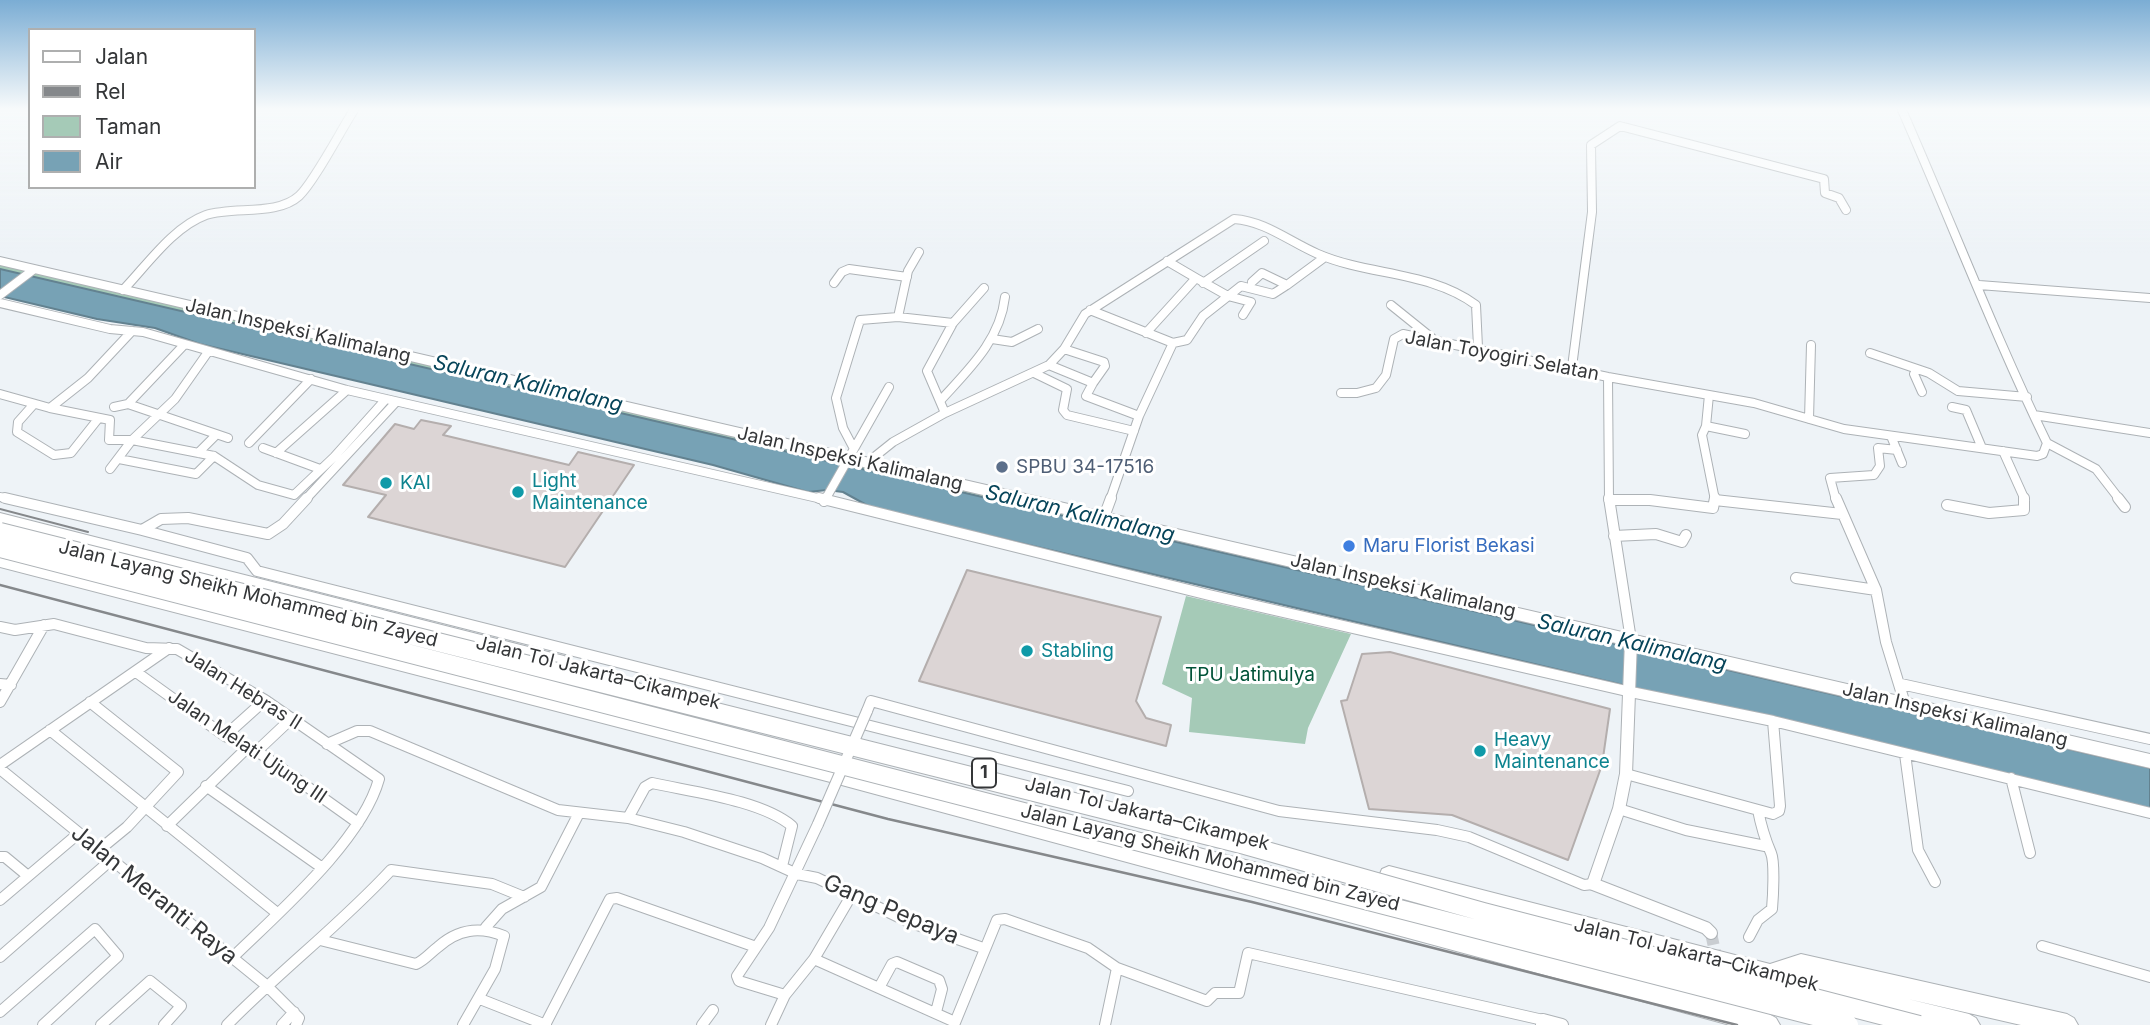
<!DOCTYPE html>
<meta charset="utf-8">
<style>
body{margin:0}
#map{position:relative;width:2150px;height:1025px;overflow:hidden;background:#eef3f7;font-family:Inter,sans-serif}
canvas{display:block}
.legend{position:absolute;left:28px;top:28px;width:228px;height:161px;box-sizing:border-box;background:#fff;border:2px solid #aeafaf;margin:0;padding:9px 12px;list-style:none;font-size:21px;color:#343638}
.legend li{display:flex;align-items:center;gap:14px;height:35px}
.legend b{width:35px;border:2px solid #aeafaf}
</style>
<div id="map">
<canvas width="2150" height="1025"></canvas>
<ul class="legend">
<li><b style="height:9px;background:#fff"></b>Jalan</li>
<li><b style="height:9px;background:#85888b"></b>Rel</li>
<li><b style="height:19px;background:#a5cab7"></b>Taman</li>
<li><b style="height:19px;background:#77a2b5"></b>Air</li>
</ul>
</div>
<script>
const c = document.querySelector('canvas').getContext('2d');
c.lineJoin = 'round';
function fillPath(path, color) { c.fillStyle = color; c.fill(path, 'evenodd'); }
function strokePath(path, color, width, dash) { c.strokeStyle = color; c.lineWidth = width; c.lineCap = dash ? 'butt' : 'round'; c.setLineDash(dash || []); c.stroke(path); }
function label(font, color, halo, rows, align = 'center') {
  c.font = font + ' Inter,sans-serif'; c.lineWidth = 6; c.setLineDash([]); c.textBaseline = 'middle'; c.strokeStyle = halo; c.fillStyle = color; for (const [text, x, y, turn = 0] of rows) {
    c.save(); c.translate(x, y); c.rotate((+turn || 0) * Math.PI / 180); c.textAlign = isNaN(turn) ? turn : align; if (halo) c.strokeText(text, 0, 0); c.fillText(text, 0, 0); c.restore();
  }
}
fillPath(new Path2D(`
 M0 261 1635 645 2150 761V768L0 269Z
 M1186 596 1351 634 1308 728 1305 744 1189 732 1192 698 1162 684Z`), '#a5cab7');
const water = new Path2D(`
 M0 269 2150 768V809L872 508 843 492 827 490 808 492 713 465 200 344 155 328 97 319 0 296Z`);
fillPath(water, '#77a2b5');
strokePath(water, '#638290', 2);
const building = new Path2D(`
 M421 420 451 426 443 435 569 465 578 452 634 465 565 567 368 517 386 495 343 485 395 424 414 429Z
 M967 570 1161 617 1136 701 1146 718 1171 725 1166 746 919 681Z
 M1390 652 1610 709 1602 765 1568 860 1452 815 1369 809 1341 701 1347 700 1362 654Z`);
fillPath(building, '#dcd5d5');
strokePath(building, '#b4aead', 2);
strokePath(new Path2D(`
 M1711 933 1717 961`), '#c9cdd1', 12, [12, 6]);
const minorFar1 = new Path2D(`
 M1196 278 1228 296 1251 302 1243 315
 M834 283 842 272 849 269 907 277
 M1203 283 1264 241
 M1287 285 1325 257
 M1979 285 2150 298
 M123 290C147 265 173 227 206 215 234 206 277 216 299 196 314 182 341 130 354 110
 M0 295 33 270
 M0 303 110 329 143 332 347 390 826 500
 M1391 305 1432 338
 M1090 310 1173 343 1139 416 1110 500
 M898 317 908 271 919 252
 M1146 333 1196 278 1167 261
 M992 339 1012 342 1038 329
 M1173 343 1187 340 1203 316 1241 286 1273 294 1287 285 1262 273 1252 282
 M1064 349 1104 362 1105 366 1093 383
 M1870 353 1929 373 1958 391 2027 397
 M1049 365 1093 383 1086 396 1139 416
 M1572 367 1592 212 1591 145 1620 126 1824 179 1825 193 1839 198 1846 210
 M1917 369 1914 374 1922 392
 M1034 373 1067 389 1063 410 1067 415 1134 431
 M1608 377 1609 500
 M1341 393H1357L1376 388 1386 375 1394 339 1403 334 1608 377 1754 403 1844 429 2037 456 2043 454 2047 443C1994 334 1951 221 1902 110
 M0 394 50 408 88 378 132 331
 M1709 395 1706 426 1745 434
 M940 401C968 370 1000 341 1005 297
 M34 404 18 422 17 432 54 455 71 453 98 419
 M128 404 228 438
 M114 407 128 404 183 346
 M1952 407 1966 410 1982 448
 M50 408 110 420 109 440H132L214 456 258 485 294 495 334 457 386 399
 M945 413 927 371 953 323 984 288
 M2034 415 2150 433
 M1809 419 1811 345
 M1706 426 1702 435 1715 500
 M1891 436 1902 463
 M249 443 311 379
 M2047 443 2096 469 2120 500
 M853 447 843 428 836 398 860 320 898 317 953 323
 M263 448 320 469
 M2003 451 2025 500
 M198 453 216 435
 M276 453 347 390
 M119 459 196 474 214 456
 M868 462 893 442 945 413 1049 365 1064 349 1085 314 1234 219C1265 221 1290 242 1318 254 1369 276 1430 271 1476 305L1478 347
 M110 469 132 440 175 399 208 352
 M0 497 13 500
 M305 500 396 402
 M825 500 889 387
 M1836 500 1830 478 1874 475 1880 466 1878 448 1897 450`);
const minor = new Path2D(`
 M5 498 142 530
 M307 498 283 524 268 534 188 518 161 519 142 530 247 558 257 571 1128 791
 M819 498 1209 595 1631 692 1773 721 2150 813
 M1609 498 1631 640
 M1836 498 1876 590 1886 642 1905 704
 M2118 498 2125 507
 M1609 500H1650L1713 508 1715 498
 M1715 500 1842 514
 M824 501 826 498
 M1947 505 1989 513 2024 510V498
 M1104 517 1111 498
 M1614 536 1656 534 1682 542 1686 535
 M1796 578 1876 590
 M0 627 15 630 54 624 146 648 177 649 265 700 379 779C362 841 278 913 232 958
 M136 672 225 736 257 751 358 823
 M0 684 11 685
 M1901 684 2150 739
 M0 702 44 625
 M90 702 178 772 127 827 99 850
 M867 711 871 701 1279 811 1437 830 1469 837 1584 885 1593 884
 M50 730 277 913
 M225 736 265 700
 M327 744 357 731H370L558 810 628 818 684 832 762 858 797 874 817 878 909 922 983 948
 M257 751 292 718
 M1905 754 1918 850 1935 882
 M0 765 169 648
 M0 769 266 985 299 1018 296 1025
 M1626 774 1773 814 1779 811 1780 806 1773 721
 M2011 778 2030 853
 M206 786 321 867
 M1619 809 1686 830 1765 846
 M628 818 645 787 652 783C692 792 761 800 792 826L782 866
 M167 826 247 748
 M0 857H5L28 876
 M0 900 79 833
 M486 927 502 909 541 887 579 813
 M1749 937 1758 920 1772 909C1773 898 1775 862 1771 853 1765 839 1761 826 1758 810
 M320 940 416 964C425 960 430 953 438 947 458 929 479 926 504 936L495 969 463 1025
 M2042 946 2150 977
 M0 957 111 860
 M814 959 955 1022
 M1117 968 1207 1001 1215 993H1239L1248 953 1543 1020
 M880 986 892 964 897 962 939 980 942 989 936 1012
 M785 995 739 981 737 976 769 928 818 824
 M480 999 546 1025
 M0 1012 95 929 118 956 43 1025
 M101 1025 150 981 181 1006 164 1025
 M227 1025C280 971 340 925 391 870L492 884 524 897
 M282 1025 294 1012
 M545 1025 610 899 617 898 756 947
 M702 1025 713 1010
 M771 1025 785 995 814 959 851 896
 M954 1025 997 920 1005 919 1088 948 1117 968 1105 1025`);
const tertiary = new Path2D(`
 M1631 640 1626 774 1619 809 1593 884 1706 928 1711 933
 M1542 1025 1543 1020 1562 1025`);
const primary = new Path2D(`
 M0 257 2150 754V768L0 265Z`);
const motorway = new Path2D(`
 M0 513 564 656 570 659 573 664 570 669 564 672 0 525Z
 M0 553 838 766 1769 1014 1776 1018 1780 1025H1730L838 784 0 567Z
 M1389 866 1770 964 1801 954 2067 1014 2074 1018 2078 1025H2021L1908 999 1969 1014 1976 1018 1980 1025H1928L1389 886 1382 883 1379 876 1382 869Z`);
strokePath(minorFar1, '#adb2b6', 10);
strokePath(minor, '#adb2b6', 12);
strokePath(tertiary, '#adb2b6', 14);
strokePath(primary, '#adb2b6', 2);
strokePath(motorway, '#adb2b6', 2);
strokePath(minorFar1, '#fff', 8);
strokePath(minor, '#fff', 10);
strokePath(tertiary, '#fff', 12);
fillPath(primary, '#fff');
fillPath(motorway, '#fff');
strokePath(new Path2D(`
 M0 509 88 532`), '#85888b', 2);
strokePath(new Path2D(`
 M0 585 888 819 1252 902 1737 1025`), '#85888b', 2.5);
const minorBridge = new Path2D(`
 M818 824 867 711`);
const motorwayBridge = new Path2D(`
 M0 532 1245 845 1483 912 1919 1025
 M0 548 1849 1025`);
strokePath(minorBridge, '#adb2b6', 12, []);
strokePath(motorwayBridge, '#adb2b6', 20, []);
strokePath(minorBridge, '#fff', 10);
strokePath(motorwayBridge, '#fff', 18);
const sky = c.createLinearGradient(0, 0, 0, 253);
sky.addColorStop(0, '#7badd4');
sky.addColorStop(0.43, '#f7fafb');
sky.addColorStop(1, '#f7fafb00');
c.fillStyle = sky;
c.fillRect(0, 0, 2150, 253);
for (const [x, y, r, color] of [
 [1002,467,7,"#5c6f8a"],
 [386,483,7,"#0f9aa8"],
 [518,492,7,"#0f9aa8"],
 [1349,546,7,"#3f7fe0"],
 [1027,651,7,"#0f9aa8"],
 [1480,751,7,"#0f9aa8"]
]) { const dot = new Path2D(); dot.arc(x, y, r, 0, 2 * Math.PI); c.fillStyle = color; c.fill(dot); strokePath(dot, '#fff', 2.5); }
for (const [x, y, w] of [
 [984,773,24]
]) { const box = new Path2D(); box.roundRect(x - w / 2, y - 14.5, w, 29, 5); c.fillStyle = '#fff'; c.fill(box); strokePath(box, '#343638', 2); }
label('bold 18px', '#343638', null, [
 ["1",984,773]
]);
label('19px', '#343638', '#fff', [
 ["Jalan Inspeksi Kalimalang",298,331,13],
 ["Jalan Toyogiri Selatan",1502,356,11],
 ["Jalan Inspeksi Kalimalang",850,459,13],
 ["Jalan Inspeksi Kalimalang",1403,586,13],
 ["Jalan Layang Sheikh Mohammed bin Zayed",248,594,14],
 ["Jalan Tol Jakarta–Cikampek",598,673,14],
 ["Jalan Hebras II",243,690,32],
 ["Jalan Inspeksi Kalimalang",1955,715,13],
 ["Jalan Melati Ujung III",247,747,34],
 ["Jalan Tol Jakarta–Cikampek",1147,814,14],
 ["Jalan Layang Sheikh Mohammed bin Zayed",1210,858,14],
 ["Jalan Tol Jakarta–Cikampek",1696,955,14]
]);
label('19px', '#4e5e75', '#fff', [
 ["SPBU 34-17516",1016,467]
], 'left');
label('19px', '#0d838f', '#fff', [
 ["Light",532,481],
 ["Maintenance",532,503],
 ["KAI",400,483],
 ["Stabling",1041,651],
 ["Heavy",1494,740],
 ["Maintenance",1494,762]
], 'left');
label('19px', '#366cbe', '#fff', [
 ["Maru Florist Bekasi",1363,546]
], 'left');
label('19px', '#015338', '#fff', [
 ["TPU Jatimulya",1250,675]
]);
label('italic 21px', '#064459', '#fff', [
 ["Saluran Kalimalang",528,384,13],
 ["Saluran Kalimalang",1080,514,13],
 ["Saluran Kalimalang",1632,643,13]
]);
label('23px', '#343638', '#fff', [
 ["Jalan Meranti Raya",154,895,39],
 ["Gang Pepaya",891,910,23]
]);
</script>
